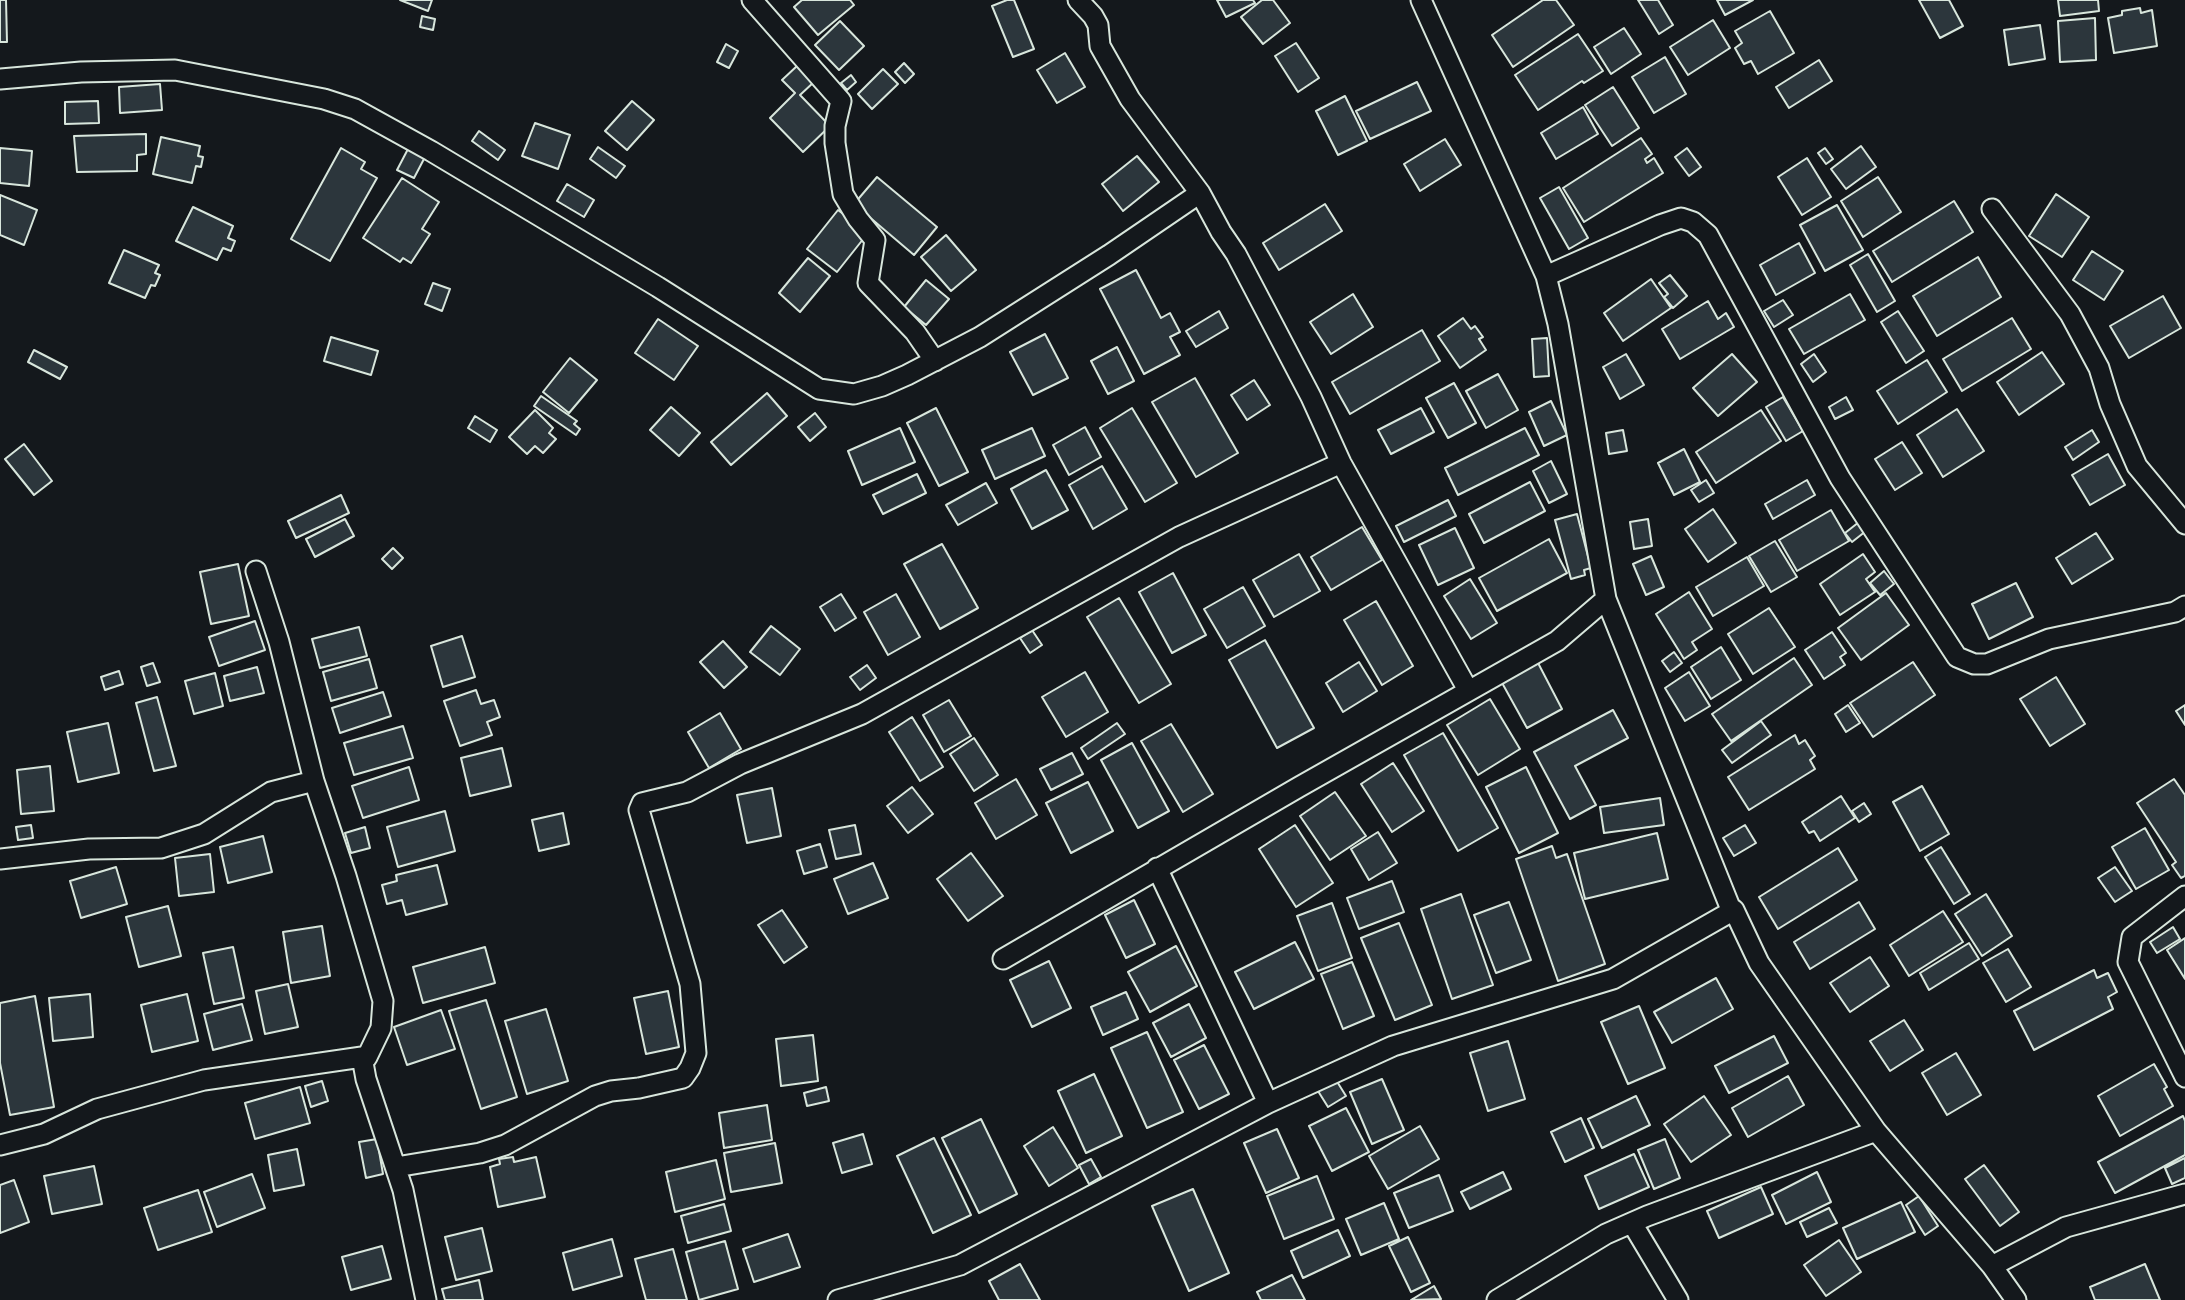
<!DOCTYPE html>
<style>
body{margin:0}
canvas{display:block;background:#14181c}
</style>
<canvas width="2185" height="1300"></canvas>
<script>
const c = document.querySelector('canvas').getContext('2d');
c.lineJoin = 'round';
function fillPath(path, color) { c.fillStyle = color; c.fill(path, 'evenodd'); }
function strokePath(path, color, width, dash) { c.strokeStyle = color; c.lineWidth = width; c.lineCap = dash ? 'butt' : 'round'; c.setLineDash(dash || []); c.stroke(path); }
const building = new Path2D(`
 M0 0H6L7 42H0Z
 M400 0H432L428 11Z
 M802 0H850L854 5 818 35 794 7Z
 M1007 0H1014L1034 49 1013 57 992 6Z
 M1217 0H1253L1255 3 1226 17Z
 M1262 0H1273L1290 23 1263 44 1241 17Z
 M1543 0H1556L1574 25 1513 67 1492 35Z
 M1638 0H1658L1673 25 1659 34Z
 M1717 0H1753L1725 15Z
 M1919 0H1949L1963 26 1940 38Z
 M2058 0H2098L2099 11 2060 16Z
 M2140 8 2141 13 2152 10 2157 46 2114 53 2108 18 2122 15V11Z
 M1770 11 1794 53 1758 74 1751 61 1744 64 1735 48 1742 43 1735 31Z
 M422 16 435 19 433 30 420 27Z
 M2095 18 2096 60 2060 62 2058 21Z
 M1713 20 1730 48 1688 75 1670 47Z
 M840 21 864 46 839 70 815 45Z
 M2040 25 2045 59 2009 65 2004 30Z
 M1624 28 1641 54 1611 74 1594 47Z
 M1578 34 1603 71 1584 83 1582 81 1538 110 1515 75Z
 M1296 43 1319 78 1298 92 1275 56Z
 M726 44 738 51 729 68 717 62Z
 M1065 53 1085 87 1057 103 1037 70Z
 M1665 57 1686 94 1654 113 1632 77Z
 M1819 60 1832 81 1789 108 1776 87Z
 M904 63 914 74 905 83 895 72Z
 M797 66 814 82 800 95 830 126 803 152 770 118 795 93 782 80Z
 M883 69 898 84 872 109 858 94Z
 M851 75 856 82 847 90 841 83Z
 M1417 82 1431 111 1370 139 1356 111Z
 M160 84 162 110 120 113 119 87Z
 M1613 87 1639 128 1612 146 1585 105Z
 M1345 96 1367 141 1338 155 1316 111Z
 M98 101 99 123 65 124V102Z
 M632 101 654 120 627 150 605 131Z
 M1583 107 1598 134 1556 159 1541 133Z
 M535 123 570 135 558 169 522 156Z
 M479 131 505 150 498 160 472 141Z
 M146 134V154L137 155V171L77 172 74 136Z
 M161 137 200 146 198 156 203 157 201 167 196 166 192 183 153 174Z
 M1641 138 1652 154 1645 159 1647 163 1654 158 1663 173 1584 222 1563 188Z
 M1445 139 1461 165 1420 191 1404 164Z
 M1861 146 1876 167 1846 189 1831 169Z
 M598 147 625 166 616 178 590 159Z
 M0 148 32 151 29 186 0 183Z
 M341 148 365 162 361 169 377 178 330 261 291 239Z
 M1687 148 1701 167 1689 176 1675 157Z
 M1825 148 1833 159 1826 164 1818 153Z
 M408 149 425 157 414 178 397 170Z
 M1137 156 1159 182 1123 211 1102 184Z
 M1807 158 1831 197 1802 215 1778 177Z
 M877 177 937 227 914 255 854 204Z
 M1878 177 1901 212 1863 237 1841 201Z
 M402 178 439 202 422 229 430 234 411 263 403 258 400 262 363 238Z
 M567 184 594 200 584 217 557 201Z
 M1559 187 1588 238 1569 249 1540 198Z
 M2056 194 2089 217 2062 257 2029 236Z
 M0 195 37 210 24 245 0 235Z
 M1954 201 1973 232 1892 282 1873 251Z
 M1325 204 1342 231 1279 270 1263 243Z
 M1837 205 1863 250 1825 271 1800 225Z
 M193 207 233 226 228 238 235 241 231 251 223 248 217 260 176 241Z
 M838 210 868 233 837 272 807 249Z
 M946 235 976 270 951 291 921 257Z
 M1799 243 1815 273 1776 295 1760 265Z
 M124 250 159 265 155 273 160 275 155 286 151 285 145 298 109 283Z
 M2092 251 2123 271 2104 300 2073 280Z
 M1868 254 1895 301 1877 312 1850 265Z
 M1978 257 2001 297 1937 336 1913 296Z
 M808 258 830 276 800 312 779 293Z
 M1136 270 1161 318 1170 313 1180 332 1170 337 1180 355 1144 374 1100 289Z
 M1670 275 1687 296 1673 308 1664 297 1668 294 1659 283Z
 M1651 279 1671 308 1623 341 1604 313Z
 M926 280 949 299 926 325 904 307Z
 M433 283 450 289 442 311 425 304Z
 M1353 294 1373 327 1331 354 1310 322Z
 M1850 294 1865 320 1804 354 1789 329Z
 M2163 296 2181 328 2129 358 2110 326Z
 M1783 300 1793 315 1774 327 1764 311Z
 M1708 301 1718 319 1726 313 1734 327 1680 359 1662 329Z
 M1219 311 1228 328 1196 347 1186 331Z
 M1898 311 1924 351 1906 363 1881 322Z
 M1463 318 1471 329 1475 326 1483 337 1479 339 1486 350 1460 368 1438 336Z
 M2012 318 2031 349 1962 391 1943 359Z
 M658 319 698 346 674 380 635 353Z
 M1422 330 1440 361 1350 414 1332 382Z
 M1045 334 1068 378 1033 395 1010 352Z
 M331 337 378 351 371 375 324 361Z
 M1547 338 1549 376 1534 377 1532 339Z
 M1117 347 1134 381 1108 394 1091 361Z
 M34 350 67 367 60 379 28 362Z
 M2042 352 2064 384 2019 415 1997 382Z
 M1626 354 1644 385 1620 399 1603 367Z
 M1732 354 1757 382 1718 416 1693 388Z
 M1814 354 1826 372 1813 382 1801 364Z
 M570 358 597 380 569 413 543 392Z
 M1927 360 1947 392 1898 424 1877 391Z
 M1498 374 1518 410 1486 428 1466 391Z
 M1195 378 1238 453 1196 477 1152 402Z
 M1254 380 1270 405 1247 420 1231 395Z
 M1454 383 1476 423 1448 438 1426 398Z
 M767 393 787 416 731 465 711 442Z
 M541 396 577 421 574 424 580 429 576 435 534 406Z
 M1783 397 1803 431 1786 441 1766 407Z
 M1846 397 1853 410 1835 419 1829 407Z
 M1551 401 1567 435 1544 446 1529 412Z
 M671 407 700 433 679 456 650 430Z
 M936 408 968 472 939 486 907 423Z
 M1132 408 1177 483 1145 502 1100 428Z
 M1421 408 1434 432 1391 454 1378 430Z
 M1957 409 1984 451 1943 477 1917 435Z
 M535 410 553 428 549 433 556 439 543 453 535 446 527 454 509 437Z
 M1761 410 1781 441 1716 483 1696 452Z
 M815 413 826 427 810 441 798 427Z
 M475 416 497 430 490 442 468 428Z
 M1085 427 1101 457 1069 475 1053 445Z
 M900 428 915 462 862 485 848 451Z
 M1032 428 1045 456 995 479 982 450Z
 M1525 428 1539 455 1458 495 1445 468Z
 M1623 430 1627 451 1609 454 1606 433Z
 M2092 430 2099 442 2073 460 2065 447Z
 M1902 442 1922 473 1895 490 1875 459Z
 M24 444 52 481 34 495 5 459Z
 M1684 449 1700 482 1674 495 1658 463Z
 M2108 454 2125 485 2090 505 2072 475Z
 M1551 461 1567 494 1549 503 1533 471Z
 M1102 466 1127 509 1093 529 1069 485Z
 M1046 470 1068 510 1032 529 1011 489Z
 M917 474 926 493 883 514 873 495Z
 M1706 480 1714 493 1699 502 1691 490Z
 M1807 480 1815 495 1773 519 1765 504Z
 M1530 482 1545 511 1484 543 1469 514Z
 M986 483 997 503 958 525 946 505Z
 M341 495 349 513 296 538 288 521Z
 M1448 500 1456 516 1404 542 1396 526Z
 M1713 509 1736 543 1708 562 1685 529Z
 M1831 510 1849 541 1797 571 1779 540Z
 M1577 514 1591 568 1584 570 1585 575 1571 579 1555 520Z
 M345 519 354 536 315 557 306 539Z
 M1648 519 1652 546 1634 549 1630 522Z
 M1859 522 1866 531 1852 542 1845 533Z
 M1362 527 1382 560 1331 590 1311 557Z
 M1455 528 1474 568 1438 585 1419 545Z
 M2096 533 2113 559 2072 584 2056 558Z
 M1549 539 1567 573 1497 611 1479 578Z
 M1775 541 1797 577 1771 592 1749 556Z
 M942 544 978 608 940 629 904 564Z
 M393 548 403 558 392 569 382 559Z
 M1299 554 1320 591 1274 617 1253 580Z
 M1863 554 1875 572 1866 579 1875 592 1840 615 1820 584Z
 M1651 556 1664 587 1646 595 1633 564Z
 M1747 557 1764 586 1713 616 1696 587Z
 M238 564 249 616 211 624 200 572Z
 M1884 571 1894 584 1880 595 1870 583Z
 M1173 573 1206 635 1172 653 1139 592Z
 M1470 579 1497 623 1471 639 1444 596Z
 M2016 583 2033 617 1989 639 1972 604Z
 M1243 587 1265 626 1227 648 1204 609Z
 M1689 592 1712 629 1692 642 1697 650 1684 659 1656 614Z
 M1886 593 1909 625 1861 660 1838 628Z
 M841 594 856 618 835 631 820 607Z
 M896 594 920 637 888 655 864 612Z
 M1119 598 1171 684 1139 703 1087 617Z
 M1376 601 1413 666 1382 685 1344 620Z
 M1769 608 1795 647 1753 674 1728 634Z
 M255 621 265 650 219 666 209 637Z
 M771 626 800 649 780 675 750 652Z
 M359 627 367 656 320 668 312 639Z
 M1032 630 1042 645 1030 653 1020 638Z
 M1832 632 1846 653 1840 657 1845 665 1824 679 1805 650Z
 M462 636 475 677 443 687 431 646Z
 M1265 640 1314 728 1277 748 1229 660Z
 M723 641 747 667 724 688 700 662Z
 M1721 647 1741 680 1711 699 1691 667Z
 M1674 652 1682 663 1670 672 1662 661Z
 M1794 658 1812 685 1731 741 1712 714Z
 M369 659 377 688 331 701 323 672Z
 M1537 661 1562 709 1527 728 1501 681Z
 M1359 662 1377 691 1343 712 1326 683Z
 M1913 662 1935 695 1873 737 1850 703Z
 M153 663 160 682 147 686 141 667Z
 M867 665 876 678 860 690 850 677Z
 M257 667 264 693 230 701 224 676Z
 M119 671 123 684 105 690 101 677Z
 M1085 672 1108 712 1066 737 1042 697Z
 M1689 672 1710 706 1685 721 1665 688Z
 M215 673 223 706 194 714 185 681Z
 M2056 677 2085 724 2050 746 2020 699Z
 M476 690 481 704 494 700 500 717 487 722 492 735 460 746 444 701Z
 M383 692 391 716 340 733 332 708Z
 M157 697 176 766 154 771 136 703Z
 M1490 699 1520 749 1478 775 1447 725Z
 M949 700 971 736 944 752 923 715Z
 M1848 705 1860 723 1846 732 1835 714Z
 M2185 705V725L2176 711Z
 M1613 710 1628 738 1575 766 1596 805 1570 819 1534 752Z
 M720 713 741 749 709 768 688 732Z
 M912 717 943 767 920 781 889 732Z
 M1761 721 1771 735 1732 763 1722 750Z
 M108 723 119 773 78 782 67 732Z
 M1117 723 1125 734 1088 759 1081 748Z
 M1171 724 1213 794 1183 812 1141 741Z
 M403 726 413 758 354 775 344 743Z
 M1443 733 1498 828 1458 851 1404 755Z
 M1795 735 1799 744 1805 740 1815 756 1810 760 1815 769 1749 810 1728 777Z
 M974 738 998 775 974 791 950 754Z
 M1132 743 1169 811 1138 828 1101 760Z
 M502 748 511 786 470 796 461 758Z
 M1072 753 1083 774 1051 790 1040 769Z
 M1393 763 1424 811 1392 832 1361 784Z
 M50 766 54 811 21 814 17 770Z
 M409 767 419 800 363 818 352 786Z
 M1526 767 1558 833 1519 853 1486 787Z
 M1016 779 1037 815 996 839 975 803Z
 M2174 779 2185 795V876L2181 878 2172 865 2176 862 2137 803Z
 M1088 782 1113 831 1071 853 1046 803Z
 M1922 786 1949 834 1920 851 1893 802Z
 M912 787 933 814 908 833 887 806Z
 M772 788 781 836 747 843 737 795Z
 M1335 792 1366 836 1330 860 1300 816Z
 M1841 796 1855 818 1820 841 1814 831 1809 833 1802 822Z
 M1660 798 1664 825 1604 833 1600 807Z
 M1864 803 1871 814 1859 822 1852 811Z
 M445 811 455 851 398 867 387 827Z
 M563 813 569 844 539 851 532 820Z
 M31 825 33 838 18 840 16 827Z
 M855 825 861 854 836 859 829 830Z
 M1295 825 1333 883 1296 907 1259 849Z
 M1745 825 1756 843 1734 856 1723 838Z
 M365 827 370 848 351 853 345 833Z
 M2145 828 2169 870 2136 889 2112 847Z
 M1378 832 1397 863 1369 880 1351 849Z
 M1657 833 1668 879 1585 899 1574 853Z
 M263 836 272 872 228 883 220 847Z
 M820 844 827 867 804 874 797 851Z
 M1552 846 1556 858 1567 854 1605 964 1558 981 1516 859Z
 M1941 847 1970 894 1954 904 1925 857Z
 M1838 848 1857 880 1778 929 1759 897Z
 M971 853 1003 896 968 921 937 879Z
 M210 854 214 892 179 896 175 858Z
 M873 863 888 898 848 914 834 879Z
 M437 865 447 904 406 915 402 900 387 904 382 885 397 881 396 875Z
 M116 867 127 904 81 918 70 881Z
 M2115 867 2132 891 2115 902 2098 878Z
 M1392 881 1404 912 1359 929 1347 898Z
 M1461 894 1493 985 1452 999 1421 909Z
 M1986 894 2012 936 1982 956 1955 914Z
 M1134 900 1155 944 1126 958 1105 915Z
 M1509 902 1531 960 1496 973 1474 915Z
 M1859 902 1875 929 1810 969 1794 942Z
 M1332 903 1352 958 1318 971 1297 916Z
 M168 906 181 956 139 967 126 917Z
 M782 910 807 947 784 963 758 925Z
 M1943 911 1963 942 1909 976 1890 945Z
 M1399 923 1432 1005 1395 1020 1361 938Z
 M322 926 330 976 291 983 283 932Z
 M2173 927 2180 939 2157 953 2150 942Z
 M2185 938V979L2167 950Z
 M1295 942 1314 979 1254 1009 1235 972Z
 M1969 943 1979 959 1929 990 1920 973Z
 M1176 946 1197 986 1150 1012 1128 972Z
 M233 947 244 998 214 1004 203 953Z
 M485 947 495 983 423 1003 413 967Z
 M2008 949 2031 987 2006 1002 1983 963Z
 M1870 957 1889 986 1850 1012 1830 983Z
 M1049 961 1071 1008 1032 1027 1010 980Z
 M1352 962 1374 1016 1343 1029 1321 974Z
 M2094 970 2097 978 2108 973 2117 992 2108 997 2113 1009 2034 1050 2014 1011Z
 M1716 978 1733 1009 1672 1043 1654 1012Z
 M288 984 298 1027 265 1034 256 991Z
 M668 991 679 1047 646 1054 634 998Z
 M1126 992 1138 1019 1103 1035 1091 1007Z
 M90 994 93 1037 53 1041 49 998Z
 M187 994 198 1041 152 1052 141 1005Z
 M35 996 54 1107 10 1115 0 1063V1003Z
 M486 1000 517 1097 481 1109 449 1011Z
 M242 1004 252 1040 213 1050 204 1014Z
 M1189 1004 1206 1038 1171 1057 1153 1023Z
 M1639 1006 1665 1068 1628 1084 1601 1022Z
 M546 1009 568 1081 527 1094 505 1021Z
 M441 1010 455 1049 407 1065 394 1027Z
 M1904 1020 1923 1050 1890 1071 1870 1041Z
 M1147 1032 1183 1112 1147 1128 1111 1048Z
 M813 1035 818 1081 781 1086 776 1039Z
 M1774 1036 1788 1063 1729 1093 1715 1066Z
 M1508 1041 1525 1099 1488 1111 1470 1053Z
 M1204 1045 1229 1094 1199 1109 1174 1060Z
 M1956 1053 1981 1095 1947 1115 1922 1073Z
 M2154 1064 2167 1087 2164 1089 2173 1106 2120 1136 2098 1096Z
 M1094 1074 1122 1136 1086 1153 1058 1091Z
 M1788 1076 1804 1105 1748 1137 1732 1108Z
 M1382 1079 1404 1130 1372 1144 1350 1092Z
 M1336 1080 1346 1096 1328 1107 1318 1091Z
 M322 1081 328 1101 311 1107 305 1086Z
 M300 1087 310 1123 255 1139 245 1103Z
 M826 1087 829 1101 807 1106 804 1093Z
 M1636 1096 1650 1125 1602 1148 1588 1119Z
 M1704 1096 1731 1135 1691 1162 1664 1124Z
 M767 1105 772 1140 724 1148 719 1113Z
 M1346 1108 1369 1152 1332 1171 1309 1126Z
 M2183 1116 2185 1121V1155L2115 1193 2098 1162Z
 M1581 1118 1594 1148 1565 1162 1551 1132Z
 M981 1119 1017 1194 979 1213 942 1138Z
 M1420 1126 1439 1159 1388 1189 1369 1156Z
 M1053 1127 1078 1168 1049 1186 1024 1146Z
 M1277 1129 1299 1178 1266 1193 1244 1143Z
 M863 1134 872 1164 842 1173 833 1143Z
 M934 1138 971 1215 933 1233 897 1156Z
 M377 1139 383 1174 366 1178 359 1142Z
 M1665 1139 1680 1178 1654 1189 1638 1150Z
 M775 1143 782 1183 731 1192 724 1153Z
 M297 1149 304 1185 274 1191 268 1155Z
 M1634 1154 1649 1187 1599 1209 1585 1176Z
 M513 1157 514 1162 536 1157 545 1197 498 1207 490 1167 500 1164 499 1159Z
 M2185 1158V1178L2172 1184 2165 1168Z
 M1091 1159 1101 1177 1089 1184 1079 1165Z
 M716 1160 725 1199 675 1212 666 1172Z
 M1984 1165 2019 1212 2000 1226 1965 1179Z
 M94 1166 102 1204 52 1214 44 1176Z
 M1503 1172 1511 1189 1470 1209 1461 1192Z
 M1817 1172 1831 1202 1786 1224 1772 1195Z
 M252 1174 265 1208 217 1227 204 1192Z
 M1439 1175 1453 1211 1409 1228 1394 1193Z
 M1317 1176 1334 1219 1284 1239 1267 1196Z
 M14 1180 29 1222 0 1233V1185Z
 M1761 1187 1773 1214 1719 1238 1707 1211Z
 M1193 1189 1229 1273 1189 1291 1152 1206Z
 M198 1190 212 1232 158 1250 144 1208Z
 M1919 1196 1938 1226 1925 1235 1906 1205Z
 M1901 1202 1915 1232 1857 1259 1843 1228Z
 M1384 1203 1399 1239 1361 1255 1346 1219Z
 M724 1204 731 1231 688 1243 681 1216Z
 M1829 1208 1837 1223 1807 1237 1800 1222Z
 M482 1228 492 1271 456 1280 445 1237Z
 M1338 1230 1350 1256 1303 1278 1291 1251Z
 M788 1234 800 1267 754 1282 743 1249Z
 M1408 1237 1430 1283 1411 1292 1389 1246Z
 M612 1239 622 1276 573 1290 563 1253Z
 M1839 1240 1861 1272 1826 1296 1804 1265Z
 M725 1241 738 1289 699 1300 686 1252Z
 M382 1246 391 1279 351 1290 342 1257Z
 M673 1249 687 1300H646L635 1259Z
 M1020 1264 1040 1300H999L989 1281Z
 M2145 1264 2160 1300H2095L2090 1287Z
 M1292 1275 1305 1300H1261L1257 1292Z
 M479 1280 483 1300H445L442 1289Z
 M1434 1286 1441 1299 1411 1300Z`);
fillPath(building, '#2c363c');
strokePath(building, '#d8e6dc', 2);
const street = new Path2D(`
 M752 0 841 101 835 126V143L843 194 858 219 875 240 868 283 915 332 935 361
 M1078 0 1093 16 1098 25 1100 46 1130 99 1200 193 1221 232 1236 254 1311 397 1341 463 1468 690
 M1421 0 1546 276 1558 324 1606 599 1730 907 1734 910 1759 963 1876 1131 1992 1266 2016 1300
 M0 79 81 72 175 70 324 99 355 109 431 151 658 287 819 389 854 394 882 386 907 375 980 337 1109 255 1200 193
 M1992 209 2070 314 2099 368 2110 404 2137 466 2185 524
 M1546 276 1660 225 1681 218 1693 222 1708 235 1840 478 1957 657 1974 664H1987L2049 639 2175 612 2185 606
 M256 571 279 642 314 781 346 876 383 1001 381 1028 367 1057H362L366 1079 403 1190 426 1300
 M0 859 89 849 161 848 204 834 271 792 314 781
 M1157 868 1268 1103
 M2185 896 2132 937 2128 962 2185 1077
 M1003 959 1299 787 1557 641 1606 599
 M0 1145 44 1134 97 1109 204 1080 362 1057
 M396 1167 480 1153 505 1145 595 1096 611 1091 639 1088 683 1078 690 1068 696 1053 690 984 639 810 642 803 687 792 740 764 862 714 1179 537 1341 463
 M1632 1223 1678 1300
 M1992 1266 2066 1227 2185 1194
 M838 1300 960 1265 1268 1103 1393 1046 1613 979 1734 910
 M1497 1300 1606 1234 1647 1216 1876 1131`);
strokePath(street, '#d8e6dc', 23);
strokePath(street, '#14181c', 19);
</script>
